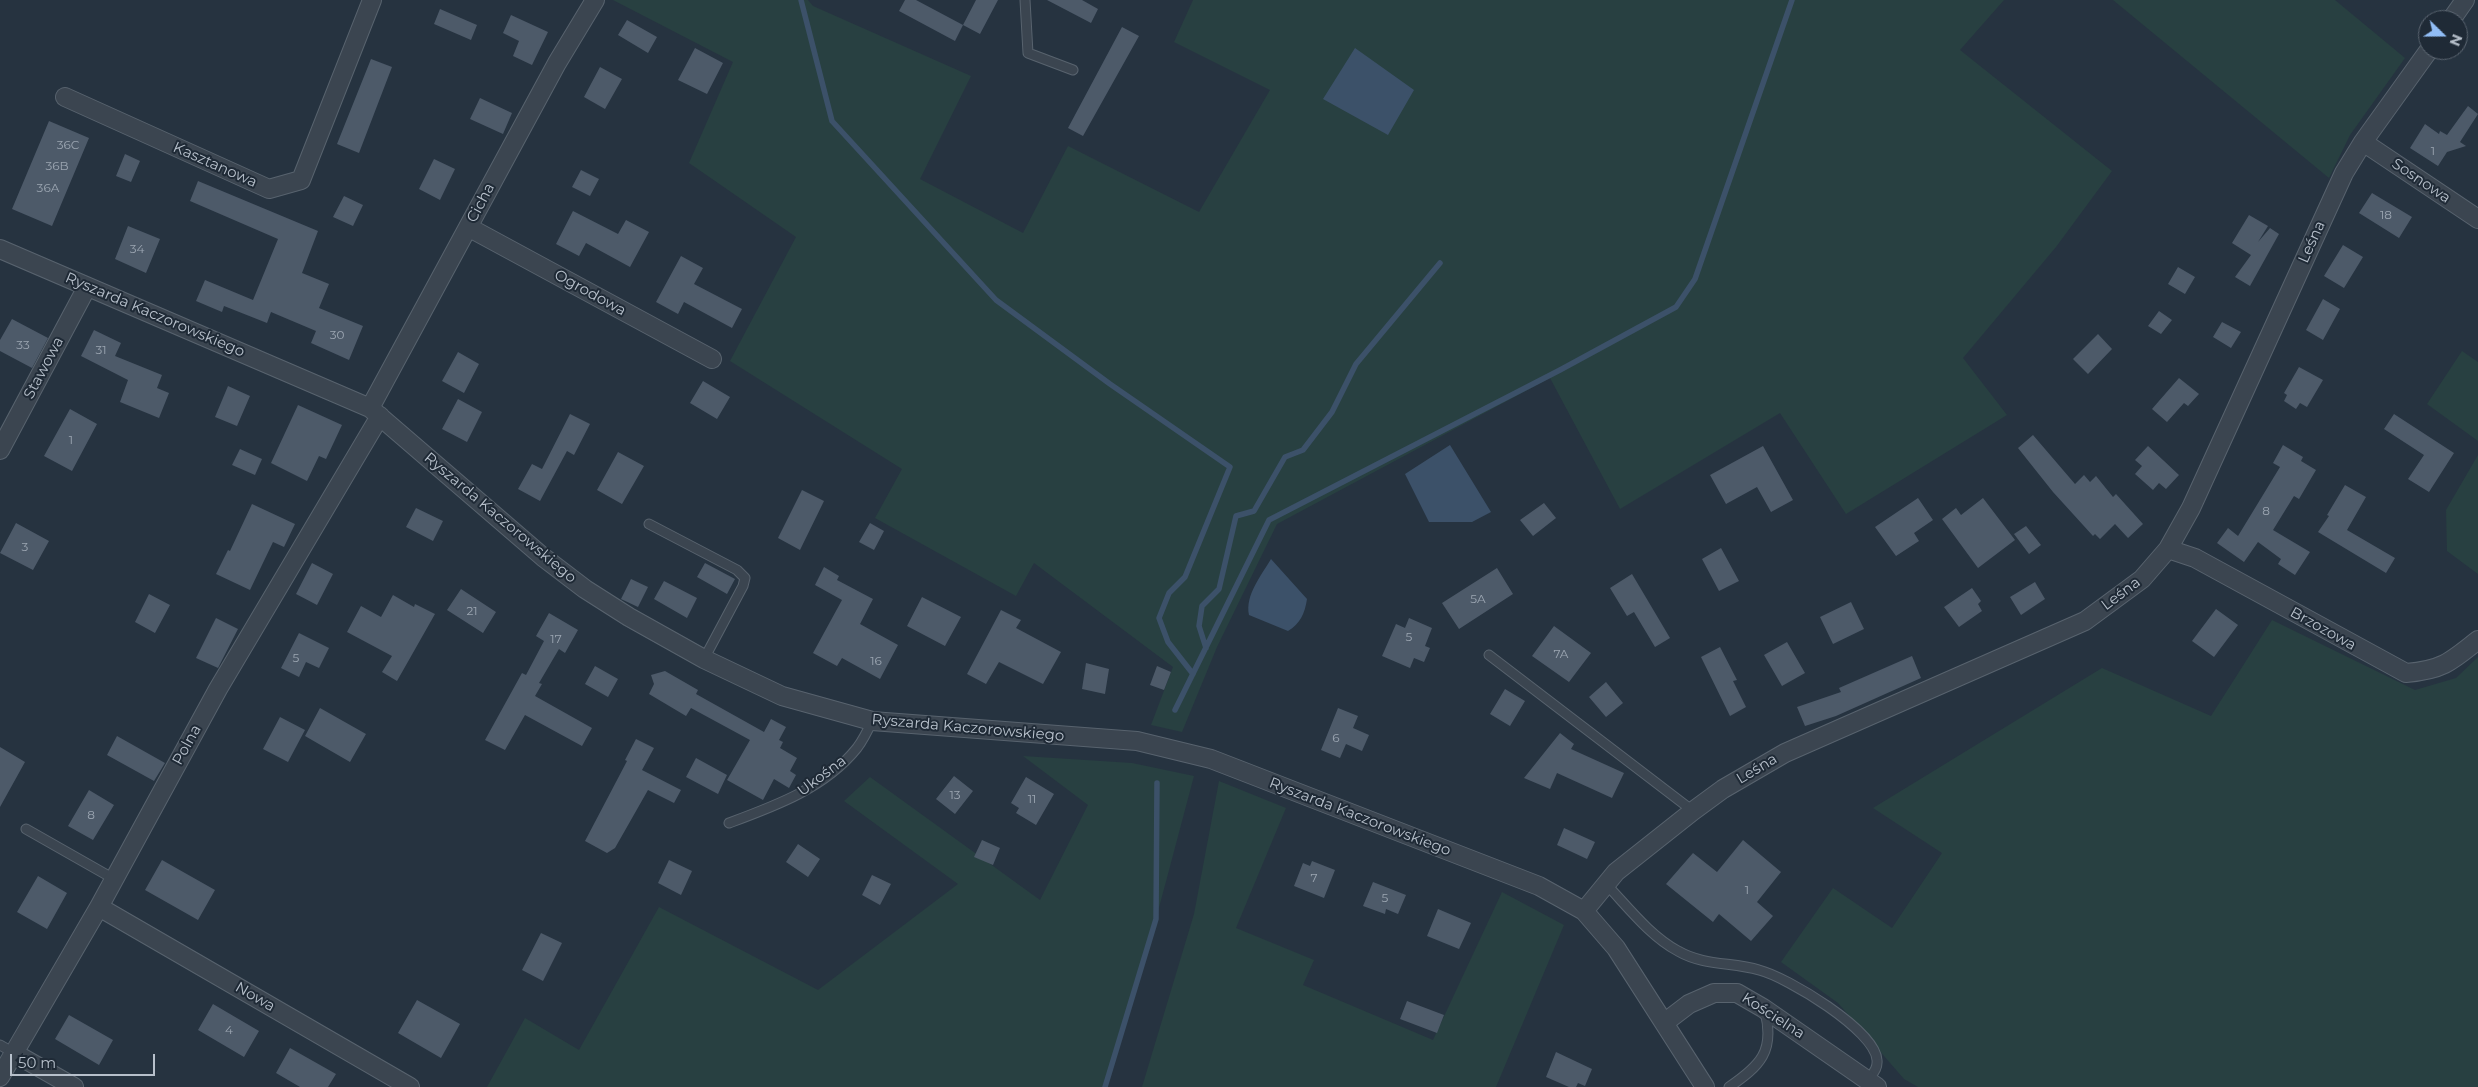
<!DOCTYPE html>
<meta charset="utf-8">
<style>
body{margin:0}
#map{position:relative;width:2478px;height:1087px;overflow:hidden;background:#263340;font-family:Montserrat,sans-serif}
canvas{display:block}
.north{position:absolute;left:2418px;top:10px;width:50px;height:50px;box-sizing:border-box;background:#1f2a36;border:1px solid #5c6672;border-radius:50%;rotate:112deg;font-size:14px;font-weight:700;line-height:20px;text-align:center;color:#b7c0cb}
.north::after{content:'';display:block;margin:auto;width:18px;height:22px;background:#91bdf6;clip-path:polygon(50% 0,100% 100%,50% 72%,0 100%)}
.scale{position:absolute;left:10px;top:1054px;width:145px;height:22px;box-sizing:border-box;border:2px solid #b7c0cb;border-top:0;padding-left:6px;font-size:15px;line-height:18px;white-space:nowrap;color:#b7c0cb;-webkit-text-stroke:4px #1f2a36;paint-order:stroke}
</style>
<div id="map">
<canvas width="2478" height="1087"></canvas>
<div class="north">N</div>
<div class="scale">50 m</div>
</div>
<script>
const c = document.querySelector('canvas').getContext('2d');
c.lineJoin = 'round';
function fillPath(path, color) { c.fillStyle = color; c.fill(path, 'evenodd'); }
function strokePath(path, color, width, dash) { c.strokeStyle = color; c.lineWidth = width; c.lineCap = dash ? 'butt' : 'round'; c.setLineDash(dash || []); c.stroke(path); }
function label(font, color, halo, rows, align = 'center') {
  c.font = font + ' Montserrat,sans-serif'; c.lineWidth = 4; c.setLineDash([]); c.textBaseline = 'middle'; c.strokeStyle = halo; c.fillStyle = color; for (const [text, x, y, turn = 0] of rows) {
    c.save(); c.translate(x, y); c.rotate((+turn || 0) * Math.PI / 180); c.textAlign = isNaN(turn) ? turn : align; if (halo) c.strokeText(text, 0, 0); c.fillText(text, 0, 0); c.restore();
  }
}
fillPath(new Path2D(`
 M613 0H808L813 6 971 76 920 179 1023 233 1068 146 1199 212 1270 90 1174 42 1193 0H2004L1960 50 2112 171 2056 247 1963 358 2007 415 1846 514 1780 413 1620 509 1550 378 1277 524 1217 647 1182 732 1151 725 1173 667 1034 563 1016 596 875 518 902 469 730 361 796 237 689 163 733 62Z
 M2113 0H2335L2405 58 2350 135 2329 178Z
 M2462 351 2478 362V441L2427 404Z
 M2478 455V574L2447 551 2446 510Z
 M2272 620 2415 690 2456 678 2478 657V1087H1918L1904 1079 1838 1003 1781 962 1833 888 1892 928 1942 853 1873 808 2102 668 2211 716Z
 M1023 756 1132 763 1194 776 1156 919 1105 1087H487L525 1018 579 1050 659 907 818 990 958 884 844 801 870 777 1040 900 1088 805Z
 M1219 781 1286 808 1236 928 1314 960 1303 985 1433 1040 1502 892 1564 925 1496 1087H1142L1194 914Z`), '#284041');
fillPath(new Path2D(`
 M1355 48 1414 90 1388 135 1323 99Z
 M1450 445 1491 512 1472 522H1429L1405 474Z
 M1271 559 1307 599C1305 613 1300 624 1288 631L1249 615C1245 595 1261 576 1271 559Z`), '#3c5169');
strokePath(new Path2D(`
 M801 0 832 121 996 300 1110 384 1230 467 1185 577 1169 593 1159 618 1168 642 1193 674
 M1206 648 1199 626 1202 606 1219 589 1236 516 1254 511 1285 457 1303 450 1332 412 1356 364 1440 263
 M1175 710 1269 520 1560 370 1676 307 1695 279 1792 0
 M1105 1087 1156 919 1157 783`), '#3c5169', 5.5);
fillPath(new Path2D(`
 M905 0H916L963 25 955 41 899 11Z
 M976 0H998L980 34 963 25Z
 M1047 0H1082L1098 9 1091 23Z
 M440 9 477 25 471 40 434 24Z
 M511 15 548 32 532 65 513 56 519 41 503 33Z
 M627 20 657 37 648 53 618 35Z
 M1122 27 1139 36 1083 136 1068 128Z
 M695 48 723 63 707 94 678 80Z
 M371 59 392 67 359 153 337 144Z
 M600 67 622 79 605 109 584 97Z
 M480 98 512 113 503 134 470 119Z
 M2468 106 2478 114 2460 142 2466 146 2447 152 2438 166 2410 148 2425 124 2439 134 2440 131 2447 135Z
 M49 121 89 138 52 226 12 209Z
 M125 154 140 161 131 182 116 176Z
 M434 159 455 169 440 200 419 189Z
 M581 170 599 179 590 196 572 187Z
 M198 181 318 231 302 273 329 284 319 308 363 326 349 360 311 343 316 331 271 312 267 323 224 306 222 312 196 301 205 280 253 300 278 239 190 201Z
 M2372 193 2412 217 2399 238 2359 213Z
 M344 196 363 205 353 226 333 217Z
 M573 211 618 234 626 220 649 232 630 267 586 243 579 256 556 244Z
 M2249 215 2268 226 2258 242 2270 228 2279 234 2250 286 2235 277 2251 255 2232 243Z
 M128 226 160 239 146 273 115 259Z
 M2343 245 2363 257 2344 288 2324 276Z
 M681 256 703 268 694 284 742 309 732 328 684 302 678 314 656 302Z
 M2178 267 2195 277 2185 294 2168 284Z
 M2323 299 2340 309 2323 340 2306 330Z
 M2159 311 2172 320 2161 334 2148 326Z
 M12 319 48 338 32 368 0 351V340Z
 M2222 322 2241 332 2231 348 2213 337Z
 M94 330 121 343 115 356 162 375 157 388 169 393 159 418 120 402 128 380 81 356Z
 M2098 334 2112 349 2088 374 2073 359Z
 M458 352 479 364 464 393 442 381Z
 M2299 367 2323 380 2307 407 2300 403 2296 409 2284 401 2287 395 2284 393Z
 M2179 378 2199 394 2188 406 2184 403 2167 422 2152 409Z
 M703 381 730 397 717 419 690 403Z
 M228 386 250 396 237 426 215 417Z
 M458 399 482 412 467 442 442 429Z
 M298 405 342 425 326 459 319 456 307 481 271 463Z
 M70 409 97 424 72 471 44 456Z
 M570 414 590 424 574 455 567 451 540 501 518 489 532 464 542 469Z
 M2394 414 2454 453 2429 492 2408 479 2424 455 2384 429Z
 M2033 435 2075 484 2084 475 2090 482 2096 476 2113 497 2116 494 2143 524 2128 538 2115 524 2100 539 2095 534 2093 536 2053 492 2018 448Z
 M2283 445 2303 457 2301 461 2316 470 2299 499 2294 496 2273 530 2310 552 2295 575 2278 564 2281 559 2258 542 2244 562 2217 543 2228 528 2238 536 2280 467 2273 463Z
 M1763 446 1793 500 1771 512 1757 487 1726 504 1710 475Z
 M2148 446 2179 475 2166 489 2159 483 2153 490 2135 474 2142 466 2135 460Z
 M240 449 262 459 255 475 232 465Z
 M618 452 644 466 622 504 597 490Z
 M2345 485 2366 497 2347 530 2395 558 2386 573 2318 532 2329 516 2327 515Z
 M802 490 824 501 800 550 778 538Z
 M1918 498 1933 520 1914 533 1919 541 1896 556 1875 527Z
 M1983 498 2015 540 1978 568 1942 519 1956 508 1961 515Z
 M1544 503 1556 518 1533 536 1520 520Z
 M252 504 295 524 284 547 273 542 250 590 216 574 228 550 230 551Z
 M416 508 443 521 433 541 406 527Z
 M16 523 49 541 33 570 0 553Z
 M870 523 884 531 874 550 859 542Z
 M2026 526 2041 545 2029 554 2014 534Z
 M1721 548 1739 581 1719 591 1702 559Z
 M312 563 333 574 317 605 296 594Z
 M705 563 735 579 727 594 697 577Z
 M824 567 839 576 837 580 873 599 860 624 898 645 880 679 842 658 837 666 813 653 842 600 815 585Z
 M1497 568 1513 594 1459 629 1442 603Z
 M1632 574 1670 638 1655 647 1634 612 1627 616 1610 588Z
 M631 579 648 587 638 607 621 599Z
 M664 581 697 598 687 618 654 599Z
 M2035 582 2045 599 2021 615 2010 597Z
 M1972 588 1981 601 1978 604 1982 611 1959 627 1944 607Z
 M461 589 496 612 483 633 447 610Z
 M149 594 170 605 155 633 135 622Z
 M393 595 414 607 415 604 435 614 397 681 382 672 392 656 347 632 361 606 381 617Z
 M922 597 961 617 945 646 907 626Z
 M1851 602 1864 629 1833 644 1820 617Z
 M2216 609 2238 625 2214 657 2192 641Z
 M1001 610 1021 620 1016 628 1061 652 1043 684 999 662 986 684 967 674Z
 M549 613 578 630 565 653 559 649 539 683 542 684 535 696 592 728 582 746 525 715 505 750 485 740 522 673 526 675 544 641 536 636Z
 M216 618 238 629 218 668 196 658Z
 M1409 618 1432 628 1425 646 1430 648 1424 662 1414 658 1410 668 1382 656 1396 624 1405 628Z
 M1554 626 1591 653 1569 682 1532 656Z
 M299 633 329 648 319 668 306 662 299 677 281 668Z
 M1787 642 1805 673 1782 686 1764 655Z
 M1720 647 1737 680 1733 681 1746 707 1730 716 1701 657Z
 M1912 656 1921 678 1836 716 1805 726 1797 707 1841 692 1839 688Z
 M1086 663 1109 669 1105 694 1082 689Z
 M595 666 618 679 608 697 585 684Z
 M1157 666 1171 672 1164 690 1150 685Z
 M665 671 698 690 696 694 764 732 771 719 786 727 779 740 783 742 780 748 797 758 790 771 796 775 789 788 774 779 763 800 727 780 750 740 691 708 686 716 649 694 654 684 651 675Z
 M1606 682 1623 703 1606 717 1589 697Z
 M1505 689 1525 701 1510 726 1490 714Z
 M320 708 366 734 350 762 305 736Z
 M1338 708 1358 716 1353 728 1369 735 1362 751 1346 744 1340 758 1321 750Z
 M280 717 305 730 288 762 263 749Z
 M1560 733 1574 744 1571 749 1624 773 1612 798 1557 773 1550 789 1524 778Z
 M117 736 165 763 154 781 107 755Z
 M636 739 654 748 642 770 681 790 674 803 648 790 615 848 607 853 585 841 627 761 625 760Z
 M0 747 25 762 0 807Z
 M696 758 727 775 718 794 686 777Z
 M954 776 973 791 955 814 936 799Z
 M1026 777 1054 794 1036 825 1016 813 1019 808 1011 803Z
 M89 790 114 805 93 840 68 826Z
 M1564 828 1595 842 1587 859 1557 845Z
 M982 840 1000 848 993 865 974 857Z
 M1743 840 1781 872 1757 902 1773 916 1751 941 1719 914 1713 922 1666 884 1693 853 1717 872Z
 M798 844 820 859 808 877 786 862Z
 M162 860 215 890 198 920 145 890Z
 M669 860 692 871 681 895 658 883Z
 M1312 861 1335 870 1324 898 1294 886 1303 863 1310 866Z
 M872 875 891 884 880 905 862 895Z
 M38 876 67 893 47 929 17 912Z
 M1373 882 1406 895 1398 914 1386 909 1385 914 1363 906Z
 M1438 909 1471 923 1459 949 1427 936Z
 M541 933 562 943 543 981 522 970Z
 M417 1000 460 1024 441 1058 398 1033Z
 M1407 1001 1444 1015 1437 1033 1400 1019Z
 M213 1004 259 1031 244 1057 198 1030Z
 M69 1015 113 1040 99 1065 55 1039Z
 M290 1048 336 1074 328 1087H300L276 1073Z
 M1556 1052 1592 1069 1585 1086 1578 1083 1576 1087H1569L1546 1077Z`), '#4d5a69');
const service = new Path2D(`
 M1025 0 1028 53 1073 70
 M649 524 737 570 745 578 743 586 704 659
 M1489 655 1693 811
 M729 823C775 806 825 788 857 748 863 740 868 730 872 721
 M26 829 114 879
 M1606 884C1628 907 1650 936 1678 951 1704 966 1732 962 1759 970 1787 977 1875 1030 1877 1060 1878 1069 1872 1074 1868 1080
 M0 1045 14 1053
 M1729 1087C1760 1066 1775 1051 1765 1012`);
const minor = new Path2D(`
 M2451 20 2465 0
 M65 97 269 189 301 180 372 0
 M2363 142 2478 219
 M468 227 712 359
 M0 249 370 408 543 557 585 589 629 617 704 659 782 696 872 721 1137 741 1211 759 1539 886 1584 911 1616 948 1705 1087
 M370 408 557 63 595 0
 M0 450 87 287
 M2168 549 2195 558 2406 673C2442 670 2451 662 2478 640
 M99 907 410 1087
 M1584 911 1616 872 1693 811 1723 789 1785 753 2085 621 2142 579 2168 549 2191 508 2344 173 2363 142 2429 50
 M1664 1023 1689 1004 1714 993H1737L1763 1008 1877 1087
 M14 1053 74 1087
 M0 1077 99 907 218 689 380 416`);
strokePath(service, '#58636e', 11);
strokePath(minor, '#58636e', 20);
strokePath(service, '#3b4550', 9);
strokePath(minor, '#3b4550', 18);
label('12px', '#9ca6b2', null, [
 ["36C",68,145],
 ["1",2433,151],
 ["36B",57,166],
 ["36A",48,188],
 ["18",2386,215],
 ["34",137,249],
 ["30",337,335],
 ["33",23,345],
 ["31",101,350],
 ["1",71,440],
 ["8",2266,511],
 ["3",25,547],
 ["5A",1478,599],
 ["21",472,611],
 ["5",1409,637],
 ["17",556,639],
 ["7A",1561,654],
 ["5",296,658],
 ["16",876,661],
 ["6",1336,738],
 ["13",955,795],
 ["11",1032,799],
 ["8",91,815],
 ["7",1314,878],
 ["1",1747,890],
 ["5",1385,898],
 ["4",229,1030]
]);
label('15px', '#b7c0cb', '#1f2a36', [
 ["Kasztanowa",215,165,24],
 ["Sosnowa",2421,181,34],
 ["Cicha",481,203,-62],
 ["Leśna",2312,242,-66],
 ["Ogrodowa",590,293,29],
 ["Ryszarda Kaczorowskiego",155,315,23],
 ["Stawowa",44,368,-62],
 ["Ryszarda Kaczorowskiego",500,518,40],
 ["Leśna",2121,594,-37],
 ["Brzozowa",2323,629,29],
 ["Ryszarda Kaczorowskiego",968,728,5],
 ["Polna",187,745,-61],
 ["Leśna",1757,769,-31],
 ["Ukośna",822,776,-37],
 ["Ryszarda Kaczorowskiego",1360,817,21],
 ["Nowa",255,997,30],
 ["Kościelna",1773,1016,33]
]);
</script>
